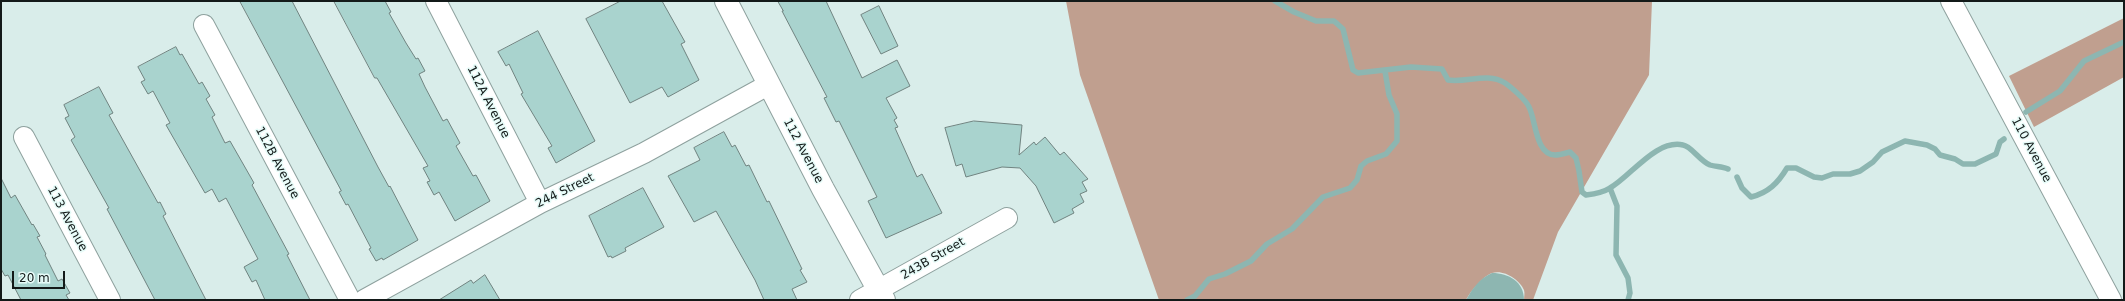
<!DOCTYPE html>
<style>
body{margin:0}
#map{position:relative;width:2125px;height:301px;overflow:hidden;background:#d9edea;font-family:"DejaVu Sans",sans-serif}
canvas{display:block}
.frame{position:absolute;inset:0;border:2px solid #131a19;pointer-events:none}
.scale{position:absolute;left:12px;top:271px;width:53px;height:18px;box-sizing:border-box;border:2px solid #131a19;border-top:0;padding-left:5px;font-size:12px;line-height:14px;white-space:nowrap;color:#131a19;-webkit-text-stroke:3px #e6fbf8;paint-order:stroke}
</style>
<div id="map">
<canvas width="2125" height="301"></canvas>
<div class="frame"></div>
<div class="scale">20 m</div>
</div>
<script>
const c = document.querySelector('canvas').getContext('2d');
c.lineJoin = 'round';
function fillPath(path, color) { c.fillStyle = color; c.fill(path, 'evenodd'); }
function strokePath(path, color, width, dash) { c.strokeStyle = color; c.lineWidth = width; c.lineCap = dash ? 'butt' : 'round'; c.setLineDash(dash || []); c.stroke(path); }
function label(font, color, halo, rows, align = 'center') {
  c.font = font + ' "DejaVu Sans",sans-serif'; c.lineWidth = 3; c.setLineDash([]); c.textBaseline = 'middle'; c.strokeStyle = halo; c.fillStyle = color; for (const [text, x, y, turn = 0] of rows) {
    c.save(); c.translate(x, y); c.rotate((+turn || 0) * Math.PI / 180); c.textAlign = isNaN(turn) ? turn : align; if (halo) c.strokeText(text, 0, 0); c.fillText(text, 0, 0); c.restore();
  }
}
fillPath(new Path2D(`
 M1066 1H1652L1649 75 1558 232 1533 300H1524C1524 297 1525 293 1524 290 1520 280 1504 269 1492 273 1483 276 1470 292 1466 300H1159L1080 75Z
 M2124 18V77L2034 127 2009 76Z`), '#c09f8f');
fillPath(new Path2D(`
 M1492 273C1509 273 1524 282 1524 300H1466C1472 289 1480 278 1492 273Z`), '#8db6b1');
strokePath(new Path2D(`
 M1275 1 1294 12 1316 21H1334L1343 29 1353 70 1358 73 1411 67 1442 69 1448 80C1467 83 1487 72 1505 83 1511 87 1526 100 1529 107 1536 120 1535 154 1555 155 1560 155 1566 153 1570 152L1576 158 1579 171 1582 192 1586 195C1594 194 1604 192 1610 188 1631 176 1656 139 1683 145 1691 146 1700 161 1710 165 1716 167 1722 166 1728 169
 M2026 112 2060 91 2084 61 2124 42
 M1737 177 1742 188 1751 197C1768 193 1778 183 1787 168H1796L1814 177 1822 178 1833 174H1850L1860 171 1873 162 1882 152 1905 141 1927 145 1935 149 1940 155 1955 159 1963 164H1975L1996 154 2000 142 2004 139
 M1610 188 1617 206 1616 255 1628 278 1630 293 1628 300
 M1187 300 1195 296 1209 279 1225 274 1251 261 1267 244 1292 229 1323 197 1350 188 1357 180 1361 166 1367 161 1386 154 1397 141V114L1389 95 1385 71`), '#8db6b1', 5.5);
const building = new Path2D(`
 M240 1H292L378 167 389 187 390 186 418 240 383 260 382 258 376 261 369 249 371 248 348 204 346 205 339 192 341 191Z
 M334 1H385L391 12 389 13 406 43 416 59 418 58 425 71 419 74 425 87 443 121 447 119 460 143 456 146 473 176 476 175 490 201 455 221 439 192 434 195 427 182 430 181 423 168 428 166 377 78H375Z
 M621 1H662L685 42 681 44 699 80 668 97 662 87 630 103 586 19Z
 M778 1H826L862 78 897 60 910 86 886 98 897 118 894 120 898 127 895 128 917 177 922 174 942 213 886 238 868 201 877 197 839 121 836 122 824 98 827 97 782 11H783Z
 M879 6 898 46 881 54 861 15Z
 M538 31 595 141 556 163 548 148 552 146 521 94 523 93 509 64 506 66 498 52Z
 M176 47 180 55 182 54 199 84 202 82 210 96 206 99 215 115 212 117 225 143 230 141 254 183 252 185 289 254 287 255 310 300H265L256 280 252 282 244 267 258 259 226 198 219 202 212 189 205 193 166 125 170 123 153 91 148 94 141 82 145 80 138 67Z
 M99 87 113 113 109 115 158 203 160 202 166 214 163 216 206 300H155L116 226 107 209 109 208 71 140 75 137 65 118 69 116 64 105Z
 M974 121 1022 125 1019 155 1034 142 1036 145 1045 137 1060 155 1064 152 1088 179 1082 182 1087 191 1080 194 1084 202 1072 209 1074 213 1054 223 1036 186 1020 168 1002 167 966 177 962 164 956 166 945 128Z
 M724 132 732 147 735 145 746 166 749 165 767 202 769 201 802 269 800 270 807 282 792 289 797 300H764L755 280 716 211 694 222 668 176 700 160 694 148Z
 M1 178 11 198 15 195 32 225 33 224 40 236 37 237 46 254 45 255 58 281 62 279 70 293 66 295 69 300H21L8 275 5 276 1 269Z
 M643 188 664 227 625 248 626 251 612 258 611 256 608 257 589 216Z
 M485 275 500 300H439L471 280 473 283Z`);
fillPath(building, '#a9d3ce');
strokePath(building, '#708380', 1);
const minor = new Path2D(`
 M436 1 540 203
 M1951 1 2111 300
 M204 25 350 300
 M24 137 110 300
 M364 300 540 203 644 153 768 85
 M860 300 1007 218`);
const secondary = new Path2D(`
 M726 1 823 189 884 300`);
strokePath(minor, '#8ea19e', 22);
strokePath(secondary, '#8ea19e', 24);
strokePath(minor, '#fff', 20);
strokePath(secondary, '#fff', 22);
label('12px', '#131a19', '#e6fbf8', [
 ["112A Avenue",488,102,63],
 ["110 Avenue",2031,150,62],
 ["112 Avenue",803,151,62],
 ["112B Avenue",277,163,62],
 ["244 Street",565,191,-26],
 ["113 Avenue",67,219,62],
 ["243B Street",933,259,-30]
]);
</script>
